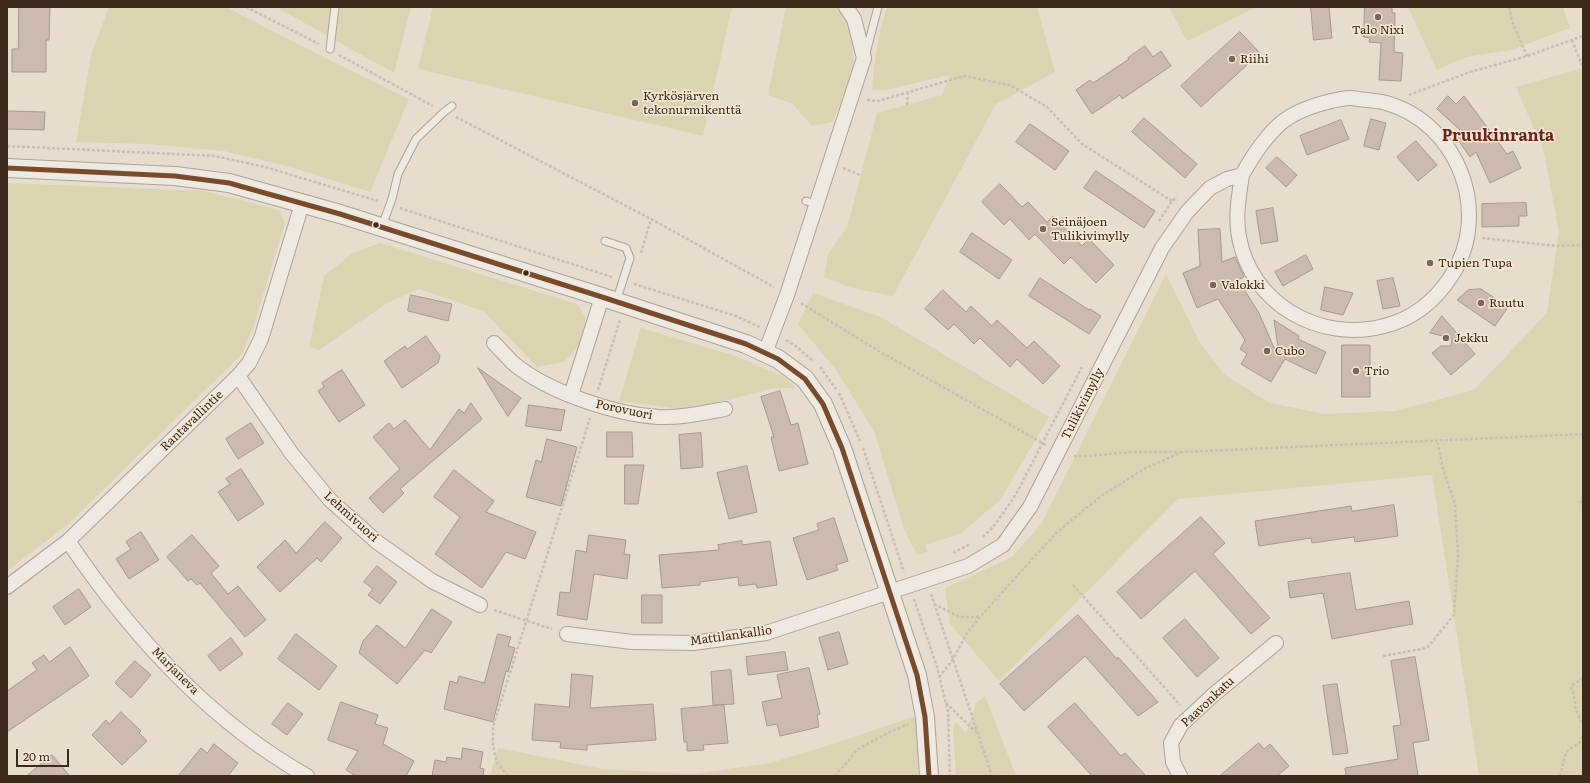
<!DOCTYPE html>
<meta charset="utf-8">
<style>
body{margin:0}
#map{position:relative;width:1590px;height:783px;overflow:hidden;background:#e6ddce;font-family:Literata,serif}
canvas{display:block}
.frame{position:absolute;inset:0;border:8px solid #3c291e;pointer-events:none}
.scale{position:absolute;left:16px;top:749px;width:53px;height:18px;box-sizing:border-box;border:2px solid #3c291e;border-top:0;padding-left:5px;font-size:12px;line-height:14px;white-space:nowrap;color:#3c291e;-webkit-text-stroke:3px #f8e9d5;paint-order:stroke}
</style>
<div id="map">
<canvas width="1590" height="783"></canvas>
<div class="frame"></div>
<div class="scale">20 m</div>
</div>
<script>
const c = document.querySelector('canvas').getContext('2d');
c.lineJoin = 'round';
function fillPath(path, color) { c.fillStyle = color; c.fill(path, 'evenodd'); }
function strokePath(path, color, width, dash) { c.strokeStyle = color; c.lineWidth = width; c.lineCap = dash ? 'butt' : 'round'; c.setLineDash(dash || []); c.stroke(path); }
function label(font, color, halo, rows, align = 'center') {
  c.font = font + ' Literata,serif'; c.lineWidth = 3; c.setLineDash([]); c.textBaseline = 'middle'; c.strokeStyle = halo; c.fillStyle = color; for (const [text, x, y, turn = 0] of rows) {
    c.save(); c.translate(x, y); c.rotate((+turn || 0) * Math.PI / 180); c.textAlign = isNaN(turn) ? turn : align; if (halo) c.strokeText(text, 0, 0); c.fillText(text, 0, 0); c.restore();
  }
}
fillPath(new Path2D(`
 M109 7H226L327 59 409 99 370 192 294 168 224 151 148 144 76 142 91 55Z
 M276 7H411L394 73Z
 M433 7H732L703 136 418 69Z
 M786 7H840C850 24 855 50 853 70 852 84 838 109 832 122L812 126 793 104 768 95Z
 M887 7H1037L1055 72 996 104 893 296 852 288 824 277 828 254 847 228 877 113 942 95 950 75 886 90H872C874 62 878 34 887 7Z
 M1169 7H1257L1187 41Z
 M1408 7H1563L1570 28 1511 50 1466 57 1437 70Z
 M1583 68V776H1479L1432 475 1178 499 999 681 950 624 945 588 1012 557 1042 523 1166 274 1200 343 1225 375 1270 403 1325 414 1395 411 1474 390 1547 313 1559 232 1544 152 1516 87Z
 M7 183 204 191 279 210 285 223 253 328 242 354 67 525 7 571Z
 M380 243 577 304 586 318 580 345 564 362 537 367 483 311 419 289 387 303 319 350 309 347 324 276 353 253Z
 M813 293 881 317 1049 417 1000 500 960 534 925 545 928 552 917 555 904 529 874 431 836 370 798 324Z
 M641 328 736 356 784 377 796 388H774L724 401 681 409 619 401Z
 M985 696 1016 776H956L953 729 956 722 966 733 976 703Z
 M918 715V776H490L498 748 603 769 695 774 770 763 836 743Z`), '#dad5b0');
const building = new Path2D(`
 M19 7H50L49 40H46V72H12V49H18Z
 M1311 7H1329L1332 38 1314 40Z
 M1365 7H1392V13H1395L1394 52 1403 53 1401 81 1379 80 1381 43 1369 42 1370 38 1364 37Z
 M1240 32 1260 53 1201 107 1181 86Z
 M1145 46 1153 57 1161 51 1171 66 1122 99 1120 95 1092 114 1076 90 1090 80 1093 83 1129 59 1128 58Z
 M1448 96 1456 104 1464 96 1507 154 1513 151 1521 168 1490 183 1476 152 1470 157 1454 134 1460 130 1437 109Z
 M7 111 45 112 44 130 7 129Z
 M1144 118 1197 164 1185 178 1132 132Z
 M1371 119 1386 123 1379 150 1364 146Z
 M1341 120 1349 139 1307 155 1300 136Z
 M1030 124 1069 151 1055 170 1016 142Z
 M1416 141 1437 165 1418 181 1397 157Z
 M1277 157 1297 175 1286 187 1266 168Z
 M1096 171 1155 211 1144 228 1084 188Z
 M1000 184 1022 207 1028 202 1047 222 1053 216 1082 246 1089 239 1114 265 1096 283 1071 257 1064 264 1035 234 1029 240 1010 219 1004 225 982 202Z
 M1526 203 1527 216H1519V226L1482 227V204Z
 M1273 208 1278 241 1261 244 1256 211Z
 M1220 229 1222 262 1235 257 1244 277 1238 280 1259 313 1274 348 1278 347 1274 320 1299 336 1298 339 1326 352 1316 374 1285 359 1271 382 1241 364 1247 354 1240 349 1245 340 1218 299 1197 308 1183 273 1200 266 1198 230Z
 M972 233 1012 260 999 279 960 252Z
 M1306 255 1313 269 1283 286 1275 272Z
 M1040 278 1089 310 1090 309 1101 316 1089 334 1029 296Z
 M1393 278 1400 306 1383 309 1377 281Z
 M1325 287 1353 293 1343 315 1321 310Z
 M1481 289 1508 307 1495 326 1457 300 1468 290Z
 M943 290 966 312 971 306 992 326 997 320 1027 348 1034 341 1060 366 1043 384 1017 359 1010 367 980 338 974 344 954 324 948 330 925 309Z
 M411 295 452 304 448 321 408 311Z
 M1442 316 1475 354 1451 375 1432 353 1441 346H1451L1452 338 1430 333Z
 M426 336 440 356 438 363 402 388 384 361 405 346 407 349Z
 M1342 345H1370V397H1342Z
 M478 368 521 398 508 416Z
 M342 370 365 405 339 422 318 391 324 387 322 383Z
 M780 391 791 425 798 423 808 464 779 471 771 437H774L761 397Z
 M471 403 482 419 400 489 404 493 383 513 369 498 400 469 373 437 389 423 394 429 405 420 430 450 459 409 464 413Z
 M529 405 565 410 561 431 526 426Z
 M251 423 264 443 238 459 226 439Z
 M607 432H632L633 457H607Z
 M701 433 703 467 681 469 679 435Z
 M547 439 577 447 561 506 526 497 536 460 541 462Z
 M625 465H644L638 504H625Z
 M747 466 757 512 729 519 717 473Z
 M241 469 264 504 238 521 218 492 230 484 226 479Z
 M454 470 494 501 486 512 536 532 525 559 506 552 482 588 435 554 460 517 434 497Z
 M1394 505 1398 536 1355 542 1354 537 1312 543 1311 538 1259 546 1255 521 1351 506 1352 511Z
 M1201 517 1225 543 1213 554 1270 618 1251 634 1195 571 1141 619 1117 592Z
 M834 518 848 561 836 565 838 570 807 580 793 538 819 530 817 524Z
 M325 522 342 538 321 562 317 558 280 592 257 567 285 540 296 553Z
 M141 532 159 560 129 579 116 559 131 549 126 542Z
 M192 535 219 566 211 573 228 594 238 586 266 620 245 637 200 583 197 585 191 579 188 581 167 557Z
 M589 535 626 540 624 554 630 555 627 579 594 574 587 620 557 615 560 592 570 593 576 550 586 552Z
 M742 541V545L770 541 777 585 757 588 756 584 739 586 738 577 700 582V585L662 588 659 555 719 550 718 545Z
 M377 566 397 582 380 604 368 595 373 589 364 582Z
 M1350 573 1356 610 1409 601 1413 624 1332 639 1323 593 1290 598 1288 582Z
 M79 589 91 607 65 625 53 607Z
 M642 595H662V623H642Z
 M432 609 452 622 431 653 425 650 397 684 359 653 363 641 377 625 405 648Z
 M1078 615 1117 659 1118 657 1158 702 1138 716 1085 656 1024 711 1000 684Z
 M1185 619 1219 658 1197 677 1163 638Z
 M839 632 848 664 828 670 819 638Z
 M296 634 337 666 319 690 278 659Z
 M498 634 511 637 508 646 515 648 508 672 506 671 493 722 444 709 450 681 457 683 459 676 484 683Z
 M231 638 243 654 220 671 208 656Z
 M70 647 89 676 7 732V691L37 670 32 663 44 655 49 662Z
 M785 652 788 670 748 675 746 657Z
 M1415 657 1429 740 1413 743 1418 776H1346L1345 768 1398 759 1393 726 1401 725 1391 661Z
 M135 661 151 675 131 698 115 683Z
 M809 668 820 714 817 715 819 727 780 736 777 724 767 726 762 702 782 698 777 675Z
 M731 670 734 704 713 705 711 672Z
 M572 674 593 676 590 708 653 704 656 740 587 745V750L560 748 561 742 532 740 535 704 569 707Z
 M1337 684 1348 753 1333 755 1323 686Z
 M341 702 378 715 375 724 388 728 383 744 414 761 406 776H356L346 770 358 751 328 740Z
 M288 703 303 714 287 735 272 724Z
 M1075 703 1121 756 1125 753 1146 776H1092L1048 727Z
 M724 705 728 743 703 745 704 750 687 751V742H684L681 709Z
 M121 712 141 731 139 733 147 741 122 765 92 735 106 720 109 724Z
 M1259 743 1264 749 1270 744 1289 766 1277 776H1220Z
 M214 744 238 763 228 776H178L201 748 207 753Z
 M463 748 483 752 480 768 484 769 483 776H432L435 760 446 762 447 757 461 759Z
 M52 755 70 776H27Z`);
fillPath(building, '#cabaaf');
strokePath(building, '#a7988d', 1);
const service = new Path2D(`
 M330 49 335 7
 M866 53 878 7
 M806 201 816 204
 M382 226 392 199 398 174 416 139 444 112 452 106
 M605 241 626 248 630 258 616 302`);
const minor = new Path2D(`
 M494 343C500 349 507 357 513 363 548 392 613 414 658 417 681 418 703 413 725 409
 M765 353 787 295 864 58 854 19 846 7
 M238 376 292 454 330 500 377 542 432 581 480 605
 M571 395 602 297
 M68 541C130 633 209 721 307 776
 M7 587 68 541 238 376 249 363 261 339 302 204
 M567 634 632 642 693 643 766 633 968 566 1003 545 1030 507 1162 248 1187 212 1210 188 1227 179 1242 175C1253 155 1264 138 1281 123 1294 112 1315 105 1331 101 1337 100 1344 98 1349 98 1355 98 1362 100 1368 100 1373 101 1380 101 1386 103 1458 123 1492 212 1452 275 1436 300 1413 319 1384 326 1320 343 1251 304 1239 237 1235 216 1239 196 1242 175
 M1180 776 1173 762 1171 743 1181 725 1212 696 1276 643`);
const tertiary = new Path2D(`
 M7 168 175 176 229 183 340 214 602 297 746 344 778 359 805 379 823 404 842 448 917 675 925 717 929 776`);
strokePath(service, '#aca297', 9);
strokePath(minor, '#aca297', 16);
strokePath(tertiary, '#aca297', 20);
strokePath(new Path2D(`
 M246 7 319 44
 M1509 7 1513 24 1527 56
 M1572 40 1583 68
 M339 55 433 106
 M1409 95 1470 72 1527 56 1583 36
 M867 100 878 101 964 76 1010 85 1047 107 1082 144 1172 201
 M907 105 908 93
 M456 117 651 219 774 287
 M7 146 215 156 265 167 378 201
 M843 168 860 175
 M400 208 612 277
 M1159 221 1172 201 1177 197
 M1482 238 1556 246 1583 245
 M641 253 651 219
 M634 284 736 316 760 327
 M801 303 877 350 1046 445
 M786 340 797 347 813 361
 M820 367 836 389
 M598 390 620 320
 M839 393 860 441
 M863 448 904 572
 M1074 456H1088L1131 452H1182
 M1583 496 1581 500 1583 510
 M983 537 994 526 1015 496 1082 367
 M953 553 970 544
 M1073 585 1180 705
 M931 594 992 776
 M914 599 937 667 948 712 950 776
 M934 604 960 617H979
 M494 610 552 629
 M1383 656 1427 648 1454 615 1458 556 1455 504 1443 469 1437 440
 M939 677 952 661 967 633 980 617 1056 533 1101 496 1144 469 1182 452 1583 434
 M1583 678 1571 686 1575 701 1576 711 1583 724
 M946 703 976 732
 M508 776 497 763 493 745V727L590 418
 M835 776 858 749 892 731 908 724
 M1560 776 1566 752 1580 742 1583 735`), '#c7bfb7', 2.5, [3, 2]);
strokePath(service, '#eee9e1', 7);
strokePath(minor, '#eee9e1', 14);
strokePath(tertiary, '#eee9e1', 18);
strokePath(new Path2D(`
 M7 168 175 176 229 183 340 214 602 297 746 344 778 359 805 379 823 404 842 448 917 675 925 717 929 776`), '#7a4b2a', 5);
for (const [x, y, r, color] of [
 [1378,17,4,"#78685c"],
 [1232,59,4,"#78685c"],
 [635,103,4,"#78685c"],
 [376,225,3.5,"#3c291e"],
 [1043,229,4,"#78685c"],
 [1430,263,4,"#78685c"],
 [526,273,3.5,"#3c291e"],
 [1213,285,4,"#78685c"],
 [1481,303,4,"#78685c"],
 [1446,338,4,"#78685c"],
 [1267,351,4,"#78685c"],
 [1356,371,4,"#78685c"]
]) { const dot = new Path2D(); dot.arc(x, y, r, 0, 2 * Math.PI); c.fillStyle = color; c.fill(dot); strokePath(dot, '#f8e9d5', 1.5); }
label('12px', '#3c291e', '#f8e9d5', [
 ["Talo Nixi",1378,30,"center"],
 ["Riihi",1240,59],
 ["Kyrkösjärven",643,96],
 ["tekonurmikenttä",643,110],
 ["Seinäjoen",1051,222],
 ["Tulikivimylly",1051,236],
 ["Tupien Tupa",1438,263],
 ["Valokki",1221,285],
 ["Ruutu",1489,303],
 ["Jekku",1454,338],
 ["Cubo",1275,351],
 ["Trio",1364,371]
], 'left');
label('12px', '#3c291e', '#f8e9d5', [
 ["Tulikivimylly",1083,404,-63],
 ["Porovuori",624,410,12],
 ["Rantavallintie",192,421,-44],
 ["Lehmivuori",351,517,42],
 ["Mattilankallio",731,636,-8],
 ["Marjaneva",175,671,45],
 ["Paavonkatu",1208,702,-43]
]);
label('bold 16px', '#6c211b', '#f8e9d5', [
 ["Pruukinranta",1498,136]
]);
</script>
